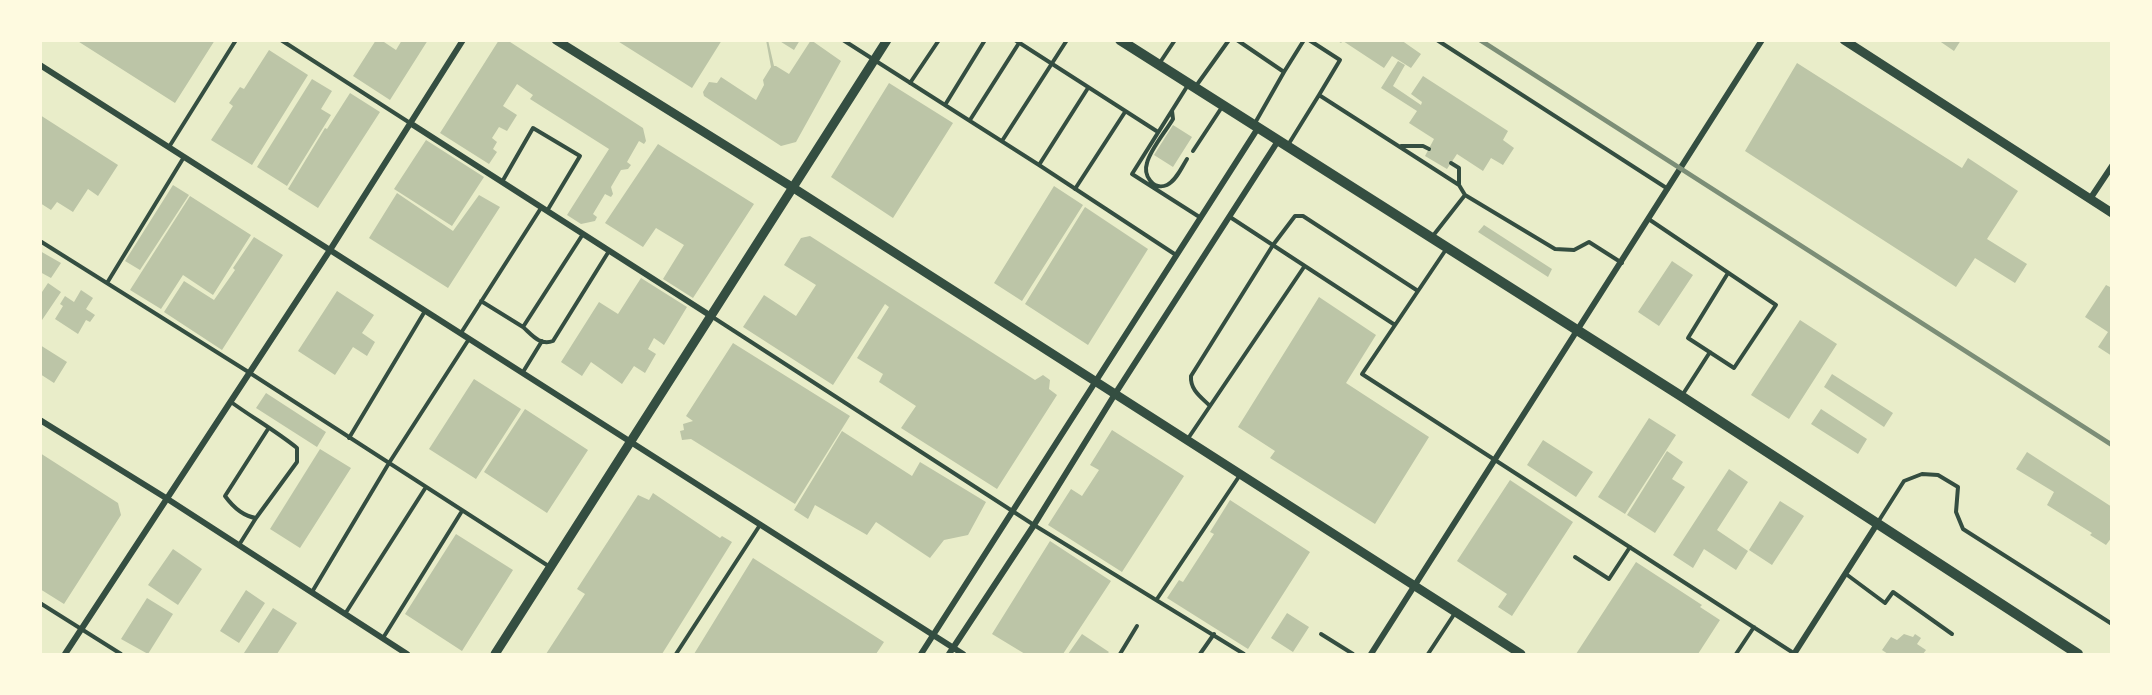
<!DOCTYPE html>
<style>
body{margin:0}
#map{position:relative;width:2152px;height:695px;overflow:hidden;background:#e9edc9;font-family:Mulish,sans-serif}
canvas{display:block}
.frame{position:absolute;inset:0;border:42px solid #fefae0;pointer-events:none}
</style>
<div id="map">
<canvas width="2152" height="695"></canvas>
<div class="frame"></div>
</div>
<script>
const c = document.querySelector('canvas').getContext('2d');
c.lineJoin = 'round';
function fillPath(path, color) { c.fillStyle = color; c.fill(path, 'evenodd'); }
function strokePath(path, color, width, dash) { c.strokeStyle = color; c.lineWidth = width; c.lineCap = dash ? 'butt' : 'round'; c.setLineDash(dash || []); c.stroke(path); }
fillPath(new Path2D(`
 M76 40H215L175 103Z
 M376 40H381L396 50 402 40H428L390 100 353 76Z
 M499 40H507L643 128 646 141 644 144 639 141 627 162 631 165 628 169 621 170 611 187 613 194 611 197 605 194 593 214 597 217 595 221 581 224 567 215 609 149 530 99 533 95 517 84 503 106 517 115 507 131 499 127 492 138 497 142 493 149 497 152 489 164 440 133Z
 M616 40H722L692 88Z
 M766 40H768L774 66H776L789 74 811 40 841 61 796 142 781 146 704 96 703 92 709 82 717 83 721 77 756 100 764 85 763 80 771 67Z
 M778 40H800L794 50Z
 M1336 40H1401L1421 54 1411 68 1392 56 1384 68 1343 41 1341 43Z
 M1938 40H1961L1954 51Z
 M269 50 308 75 252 165 211 140 233 106 229 103 240 87 244 89Z
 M1398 61 1405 65 1393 86 1421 105 1422 102 1411 94 1423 76 1508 131 1503 140 1514 148 1503 165 1491 158 1483 171 1457 154 1447 169 1425 156 1434 139 1409 123 1417 111 1381 88Z
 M1797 63 1962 168 1968 158 2018 191 1987 239 2027 264 2015 283 1975 258 1956 287 1745 151Z
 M312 79 332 91 321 109 331 115 287 186 257 167Z
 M889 83 953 123 893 218 831 177Z
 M350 93 380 112 318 208 288 189 325 128 327 129Z
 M40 115 118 165 98 196 88 189 73 212 57 202 51 210 40 203Z
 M1173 125 1192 137 1173 167 1154 155Z
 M426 140 484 177 452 226 394 189Z
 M658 144 754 204 693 298 663 279 684 245 656 228 643 247 605 223Z
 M173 185 189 195 140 270 125 261Z
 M1054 186 1083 205 1022 301 994 283Z
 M397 193 453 231 479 195 500 207 448 288 369 238Z
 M190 196 251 235 213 295 183 275 161 309 130 290Z
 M1085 207 1148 249 1088 345 1025 304Z
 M1484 225 1552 269 1548 277 1478 232Z
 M810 236 1035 380 1043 375 1050 380 1049 389 1057 395 997 489 901 428 916 406 879 382 883 374 857 358 889 307 885 304 833 385 743 327 764 295 796 316 816 285 784 265 801 238Z
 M254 237 283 255 222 350 164 312 184 281 214 300 235 270 233 268Z
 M40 251 61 263 51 278 40 272Z
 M1672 261 1693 275 1659 326 1638 312Z
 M641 278 687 307 664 345 654 338 648 349 656 354 645 373 634 366 622 384 591 362 582 376 561 362 599 302 618 314Z
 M48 283 61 292 40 323V295Z
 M2106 285 2112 288V356L2098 347 2108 332 2085 317Z
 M81 290 93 298 86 309 95 315 90 322 86 320 78 334 55 319 63 306 60 304 65 296 74 302Z
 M337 291 374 315 362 333 375 342 367 356 353 347 335 375 298 351Z
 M1319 297 1376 335 1346 383 1429 437 1375 524 1270 458 1275 451 1238 427Z
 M1800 320 1837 344 1789 419 1751 395Z
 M733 343 850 416 795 504 691 439 682 440 680 431 684 430 683 424 693 421 686 416Z
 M40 345 67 362 54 383 40 374Z
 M1832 374 1893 413 1884 427 1824 387Z
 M474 379 521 409 476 479 429 449Z
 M266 393 326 432 317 447 256 408Z
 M525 409 588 450 547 513 484 472Z
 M1821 409 1867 439 1858 454 1811 424Z
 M1649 418 1676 435 1625 514 1598 497Z
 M1112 430 1184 476 1122 572 1048 525 1071 489 1082 496 1099 470 1090 465Z
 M842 431 912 476 920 462 986 502 968 535 944 540 930 558 876 522 867 535 815 505 808 519 794 510Z
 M1543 440 1593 472 1576 497 1527 465Z
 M320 449 351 468 300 548 270 529Z
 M1667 451 1683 462 1672 479 1685 487 1655 533 1627 515Z
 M2027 452 2112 507V537L2106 545 2090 535 2092 533 2047 505 2054 492 2016 469Z
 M40 453 118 503 121 515 64 604 40 589Z
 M1729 469 1748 482 1717 530 1748 551 1736 570 1704 549 1693 568 1673 555Z
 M1510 480 1573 522 1512 616 1498 607 1507 594 1457 561Z
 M653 493 720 538 722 536 732 542 662 654H546L585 594 577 589 638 495 649 500Z
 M1230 500 1310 552 1248 649 1167 598 1179 580 1183 582 1214 534 1210 532Z
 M1780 501 1804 516 1772 565 1749 550Z
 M456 534 513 570 462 651 405 614Z
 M1050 541 1111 581 1063 654H1025L992 634Z
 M173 549 202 569 178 605 148 585Z
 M753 558 884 642 876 654H694Z
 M1636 562 1702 605 1700 607 1720 620 1698 654H1576Z
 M246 590 265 603 239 643 220 631Z
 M147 598 173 614 148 654 121 639Z
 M273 608 297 623 277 654H246L244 653Z
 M1287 613 1309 627 1293 652 1271 638Z
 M1082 634 1109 652 1107 654H1068Z
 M1904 634 1913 637 1915 634 1921 638 1917 644 1926 650 1923 654H1888L1882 650 1891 637 1897 640Z`), '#bcc5a7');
strokePath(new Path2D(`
 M281 40 410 123
 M843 40 1039 165 1176 255
 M1015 40 1158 132
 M1237 40 1284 72 1304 40
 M1309 40 1340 60 1319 95 1459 185 1465 195 1555 249 1574 250 1589 242 1622 263
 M1437 40 1668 189
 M1159 64 1175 40
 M910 83 939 40
 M1188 85 1132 174 1201 218
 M1196 86 1229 40
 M945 105 985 40
 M1172 111 1173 119C1166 131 1150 150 1147 163 1143 175 1153 191 1167 185 1176 181 1182 167 1187 159
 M970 120 1019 43
 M1255 123 1284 72
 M1002 141 1067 40
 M1288 145 1319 95
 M1401 146H1423L1429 149
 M169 147 236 40
 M1193 151 1222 107
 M1451 163 1459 168V184
 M1039 165 1088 88
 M502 182 533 128 580 156 547 211
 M1075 189 1125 112
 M1230 217 1395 325
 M1650 220 1776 305 1734 368 1688 338 1728 273
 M583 234 523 327C532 335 540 346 553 341L609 251
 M1432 237 1465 195
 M40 241 250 373 550 567
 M1447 248 1362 374 1795 654
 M107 283 184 157
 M481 301 523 327
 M711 316 1034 525 1244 654
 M461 333 541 208
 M523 372 542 341
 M1683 394 1710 352
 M231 402C253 418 276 431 297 448V462L256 518C242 516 233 507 225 496L268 429
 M1210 406C1201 397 1190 390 1191 376L1273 245 1295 216H1303L1418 291
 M349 438 425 311
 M1187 440 1304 267
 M1878 522 1904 481 1922 474 1938 475 1958 487 1956 512 1963 529 2112 624
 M239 545 256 518
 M1575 557 1609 579 1630 547
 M1846 574 1885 603 1893 592 1952 634
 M312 592 389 463 469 339
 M1157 599 1240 475
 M40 603 121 654
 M345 614 426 487
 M1321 634 1353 654
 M383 638 462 511
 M676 654 760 525
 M1120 654 1137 626
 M1200 654 1214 634
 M1428 654 1455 613
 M1736 654 1754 627`), '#344e41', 4);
strokePath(new Path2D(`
 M40 65 963 654
 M410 123 711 316
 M2090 199 2112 166
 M40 420 166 498 407 654
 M65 654 330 250 463 40
 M921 654 1258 128
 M949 654 1034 525 1115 394 1278 141
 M1371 654C1501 450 1633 246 1762 40
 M1794 654 1877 524`), '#344e41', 6);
strokePath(new Path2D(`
 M556 40 792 187 1521 654
 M1844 40 2112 213
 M495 654 887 40`), '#344e41', 9);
strokePath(new Path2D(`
 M1120 40 1681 396 2078 654`), '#344e41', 10);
strokePath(new Path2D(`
 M1480 40 2112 445`), '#7c8e77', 4.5);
</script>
